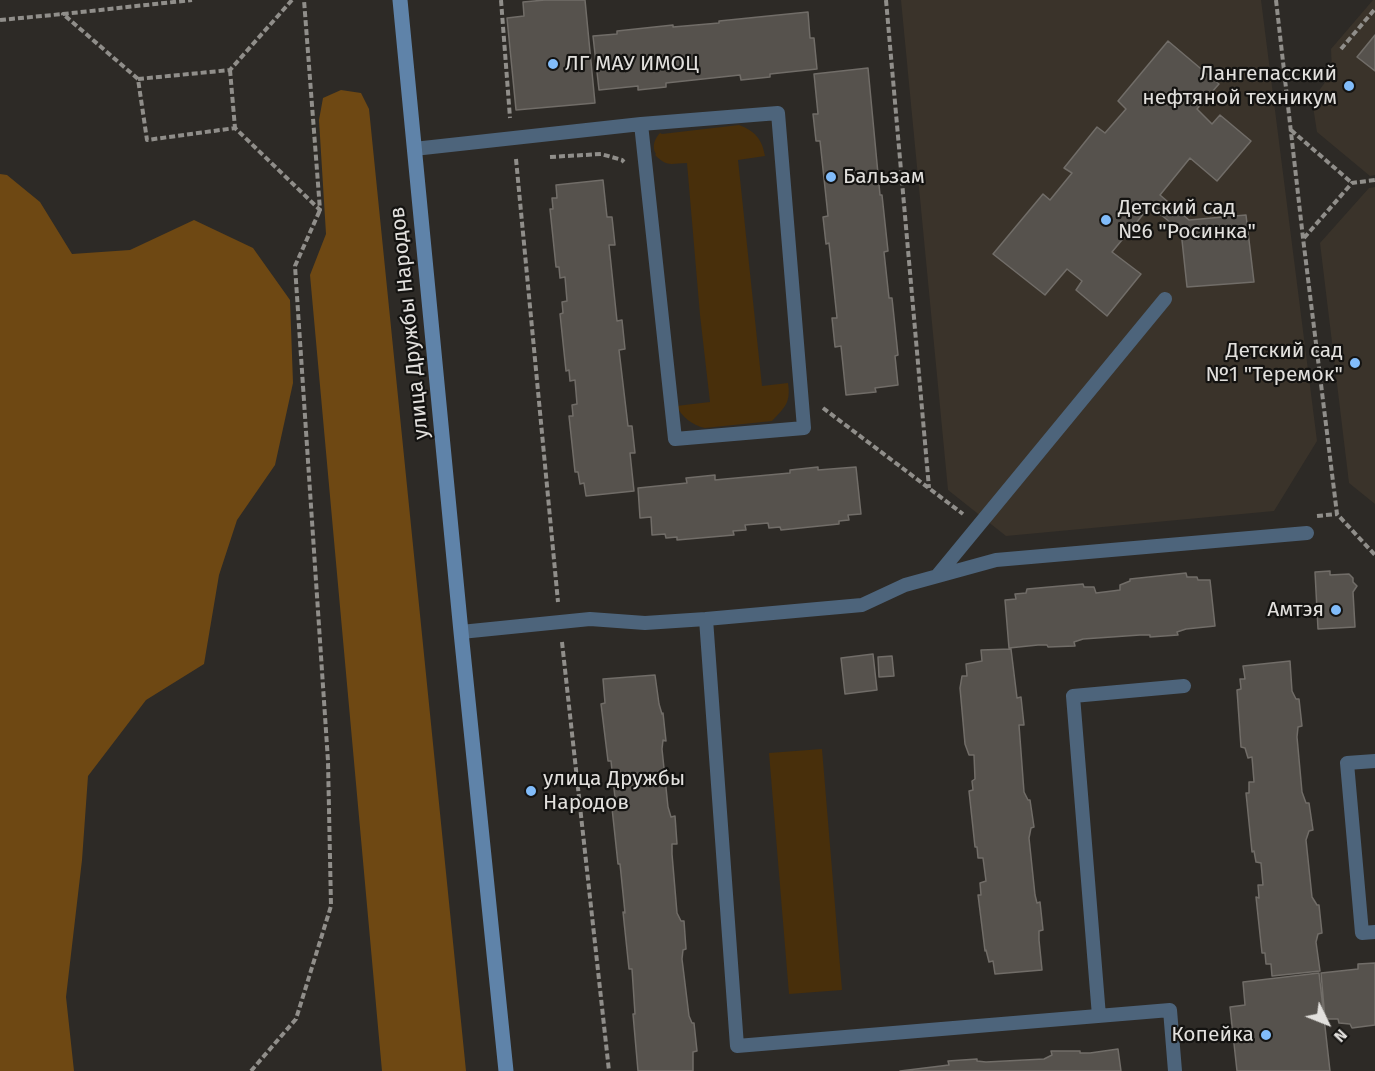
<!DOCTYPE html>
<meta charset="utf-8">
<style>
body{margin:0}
#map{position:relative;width:1375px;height:1071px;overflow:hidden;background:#2d2a26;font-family:"Fira Sans",sans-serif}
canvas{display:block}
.north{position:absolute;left:1297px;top:993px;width:60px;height:60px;-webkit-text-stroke:4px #141311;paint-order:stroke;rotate:133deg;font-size:16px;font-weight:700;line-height:24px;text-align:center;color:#e2e0dd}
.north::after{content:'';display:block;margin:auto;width:21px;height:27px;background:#e2e0dd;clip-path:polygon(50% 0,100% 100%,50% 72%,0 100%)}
</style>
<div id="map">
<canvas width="1375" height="1071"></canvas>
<div class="north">N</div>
</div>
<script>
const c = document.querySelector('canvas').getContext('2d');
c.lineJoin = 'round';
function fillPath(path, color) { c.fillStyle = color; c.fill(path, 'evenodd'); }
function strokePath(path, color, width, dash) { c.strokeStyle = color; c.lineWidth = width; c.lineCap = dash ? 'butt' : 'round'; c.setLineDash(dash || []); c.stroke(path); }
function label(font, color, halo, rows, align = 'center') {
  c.font = font + ' "Fira Sans",sans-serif'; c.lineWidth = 4.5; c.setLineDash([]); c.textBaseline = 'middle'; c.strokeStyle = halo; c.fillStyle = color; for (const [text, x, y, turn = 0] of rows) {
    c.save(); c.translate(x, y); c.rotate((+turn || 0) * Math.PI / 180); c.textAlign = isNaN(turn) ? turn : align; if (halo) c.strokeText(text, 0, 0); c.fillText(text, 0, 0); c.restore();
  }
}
fillPath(new Path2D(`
 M901 0H1261L1317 441 1274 511 1006 536 948 490Z
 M1373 0H1375V175L1370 176 1317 132 1312 100 1332 73 1331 49Z
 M1375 187V504L1349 483 1320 243 1369 188Z`), '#3a332a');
fillPath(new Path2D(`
 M739 125C755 131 762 139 765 156L738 160 762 386 788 383C791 403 785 407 772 421L705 428C691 425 683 417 676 406L710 402 700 315 687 163C671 163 668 168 655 155L656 154C651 147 655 138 660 133L662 134Z
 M822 749 842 990 789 994 769 753Z`), '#482f0b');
fillPath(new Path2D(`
 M341 90 361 93 369 109 466 1071H382L310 275 326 234 319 120 323 98Z
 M0 174 7 175 40 202 72 254 130 250 194 220 253 248 290 300 293 383 275 465 237 520 219 575 204 664 146 700 88 776 82 860 66 997 74 1071H0Z`), '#6e4813');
const building = new Path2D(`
 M545 0H585L595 103 516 110 507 18 524 16 523 2Z
 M808 12 810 38H814L817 69 770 74V77L741 80 740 75 666 83V87L638 90V86L599 90 593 36 617 34V31L673 25V27L719 23V21Z
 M1375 35V71L1357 57Z
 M1168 41 1219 84 1197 109 1212 124 1220 115 1251 141 1217 181 1190 158 1160 195 1189 220 1246 215 1254 282 1187 287 1181 231 1150 206 1112 252 1141 274 1107 316 1076 290 1082 281 1067 269 1045 295 993 254 1043 194 1050 200 1072 173 1064 168 1097 127 1105 133 1126 109 1118 101Z
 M868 68 880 195H882L888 251 884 252 889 298H892L898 355 895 356 898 385 875 388 876 392 846 395 841 346 835 347 832 318H837L829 243 826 244 823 217 828 216 820 141H816L813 114H818L814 74Z
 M603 180 607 217H612L615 245H609L617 321 622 320 625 349 619 350 628 426H632L635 453H630L634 491 586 496 584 483 580 484 578 472H575L569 416H573L572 405 577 404 575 380 570 381 569 370 566 371 560 314 563 313 562 302 567 301 565 277 560 278 559 267H556L550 209H553L552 198H557L556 185Z
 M818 467V470L856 467 861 514 848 515 849 520 839 521V524L781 530 780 527 769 528 768 523 745 525 746 530 733 531 734 535 677 540V537L666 538 665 534 652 535 651 517 640 518 638 488 687 483 686 478 715 475V480L725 479 790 473V470Z
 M1330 571V575L1349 574 1353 578V582L1357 586 1353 592 1355 627 1318 629 1315 572Z
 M1186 573 1187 577H1197L1198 580H1210L1215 626 1186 629 1177 632 1178 635 1150 637V635H1140L1083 639 1074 642 1075 646 1048 647 1047 645H1038L1009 648 1005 600 1016 599 1015 594 1026 593 1027 589 1083 584 1084 587H1094L1096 593 1120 590V585L1130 581V579Z
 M1011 649 1017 698 1021 697 1024 725H1019L1024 792 1028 800H1030L1034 827 1031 828 1029 838 1035 895 1037 903 1040 902 1043 930 1039 931V940L1042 970 995 974 993 961 989 962 986 950 985 951 978 895H981L980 883 986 881 983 858H978L977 847H975L969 791 973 790 972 781 975 779 974 755H969L965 744 960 688 962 676H967L966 664 982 661 981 650Z
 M873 654 877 690 845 694 841 658Z
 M892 656 894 676 879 677 878 657Z
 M1290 661 1292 691 1296 699H1299L1302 726 1298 727 1297 737 1302 792 1306 803H1309L1313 830 1309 831 1306 840 1312 897 1317 905H1319L1322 933 1318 934 1316 942 1320 971 1272 976 1271 964H1266L1265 953H1262L1256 897 1259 898 1258 885H1263L1261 863 1256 862 1254 851 1252 852 1246 793H1249V782H1254L1252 757 1248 758 1245 748 1241 747 1237 690 1241 689 1240 679H1245L1243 666Z
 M655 675 659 704 662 714 663 713 666 741 663 740 662 749 668 807 671 817 675 816 677 844H672V854L677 913 681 921H684L686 949 683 950 682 959 689 1016 692 1023H694L697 1051 693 1052V1071H638L633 1014H635L632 969H629L623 912 625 913 620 864H618L612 808 616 807 611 761H608L601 704 605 703 603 679Z
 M1375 963V1025L1352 1028 1350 1024 1339 1023 1338 1019H1325L1321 973 1358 969V964Z
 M1319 973 1330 1071H1237L1230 1007 1245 1005 1243 982Z
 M1118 1049 1121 1071H900L949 1065 948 1061 977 1059V1061L986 1062 1044 1059 1052 1055 1051 1051H1080V1053H1090Z`);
fillPath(building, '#56524d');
strokePath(building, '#716d68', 1.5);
strokePath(new Path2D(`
 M292 0 230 70 138 79 147 140 235 128 320 210 304 0
 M501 0 510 118
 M886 0 929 488
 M1276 0 1303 238 1337 514 1375 555
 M0 20 63 14
 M1341 49 1375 9
 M230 70 235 128
 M138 79 63 14 192 0
 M1291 130 1352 183
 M550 157 601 154 622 160 624 162
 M516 159 558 602
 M1304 238 1352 183 1375 180
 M823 408 963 514
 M1317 516 1337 514
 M562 642 609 1071
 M251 1071 296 1019 331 906 328 761 295 266 320 210`), '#908e8a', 4, [6, 3]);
strokePath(new Path2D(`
 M414 149 641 124 778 113 804 428 675 439 641 124
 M937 576 1165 299
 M706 619 862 605 905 585 996 560 1307 533
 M461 632 590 619 645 623 706 619 737 1046 1170 1010 1175 1071
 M1375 761 1347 763 1362 933 1375 932
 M1099 1016 1073 696 1184 686`), '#4d647b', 14);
strokePath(new Path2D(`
 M400 0 461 632 506 1071`), '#5f83a9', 15);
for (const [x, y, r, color] of [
 [553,64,6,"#81bcfa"],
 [1349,86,6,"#81bcfa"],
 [831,177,6,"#81bcfa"],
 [1106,220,6,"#81bcfa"],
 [1355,363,6,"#81bcfa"],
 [1336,610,6,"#81bcfa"],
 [531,791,6,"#81bcfa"],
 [1266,1035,6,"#81bcfa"]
]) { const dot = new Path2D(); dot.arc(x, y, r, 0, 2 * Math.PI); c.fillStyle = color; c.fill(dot); strokePath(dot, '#141311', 2); }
label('21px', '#e2e0dd', '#141311', [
 ["ЛГ МАУ ИМОЦ",565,64],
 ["Лангепасский",1337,74,"right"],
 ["нефтяной техникум",1337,98,"right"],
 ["Бальзам",843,177],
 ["Детский сад",1118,208],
 ["№6 \"Росинка\"",1118,232],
 ["Детский сад",1343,351,"right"],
 ["№1 \"Теремок\"",1343,375,"right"],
 ["Амтэя",1324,610,"right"],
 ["улица Дружбы",543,779],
 ["Народов",543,803],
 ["Копейка",1254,1035,"right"]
], 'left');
label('21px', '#e2e0dd', '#141311', [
 ["улица Дружбы Народов",410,323,-96]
]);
</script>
